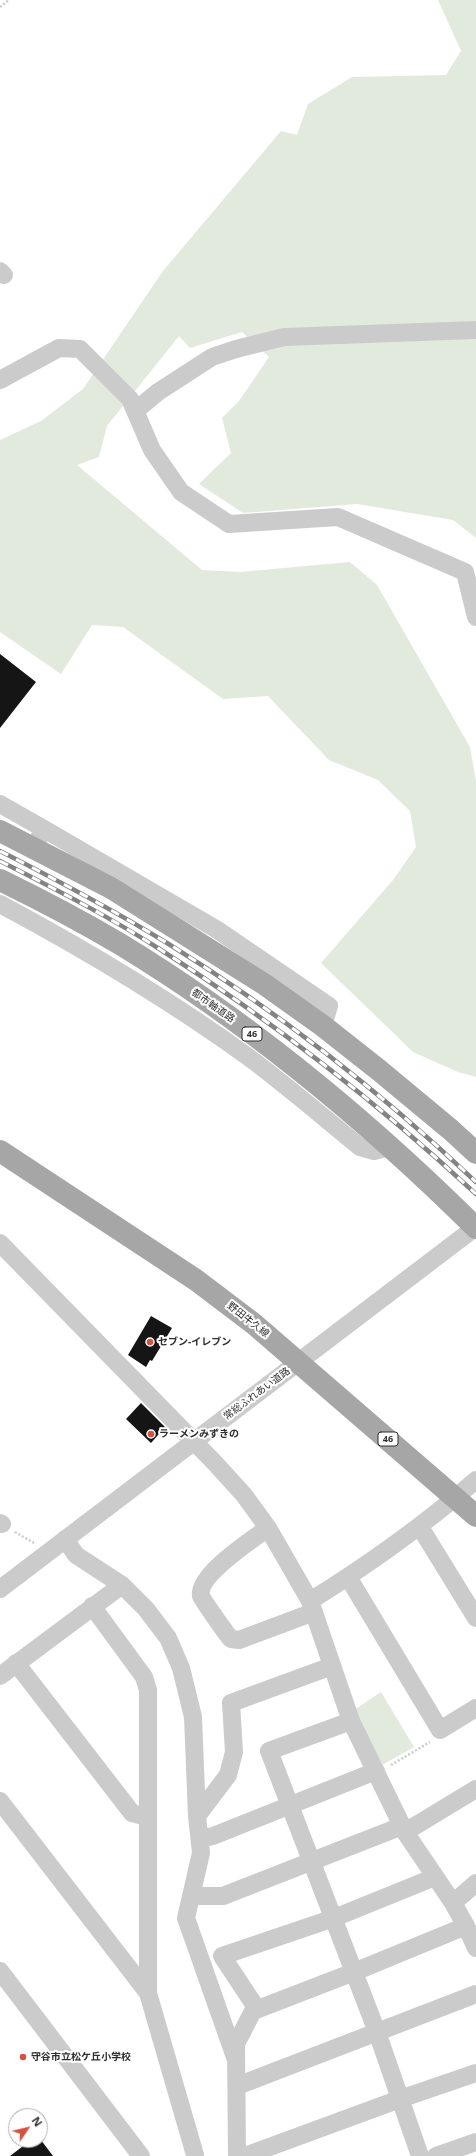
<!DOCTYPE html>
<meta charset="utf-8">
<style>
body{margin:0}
#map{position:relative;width:476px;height:2156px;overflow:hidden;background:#fff;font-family:"Open Sans",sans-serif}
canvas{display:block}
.north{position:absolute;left:8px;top:2108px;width:40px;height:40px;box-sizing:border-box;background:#fff;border:1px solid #ababab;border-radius:50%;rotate:55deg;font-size:11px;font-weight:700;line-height:16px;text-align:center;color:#2e2e2e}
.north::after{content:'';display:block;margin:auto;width:14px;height:18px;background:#d45241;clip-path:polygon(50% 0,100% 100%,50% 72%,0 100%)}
</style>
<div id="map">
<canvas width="476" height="2156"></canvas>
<div class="north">N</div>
</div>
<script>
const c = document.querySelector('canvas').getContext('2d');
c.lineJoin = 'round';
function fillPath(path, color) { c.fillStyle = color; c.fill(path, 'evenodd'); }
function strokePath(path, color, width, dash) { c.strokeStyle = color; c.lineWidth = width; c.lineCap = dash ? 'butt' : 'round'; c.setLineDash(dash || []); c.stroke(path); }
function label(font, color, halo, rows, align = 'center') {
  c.font = font + ' "Open Sans","Noto Sans JP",sans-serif'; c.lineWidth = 4; c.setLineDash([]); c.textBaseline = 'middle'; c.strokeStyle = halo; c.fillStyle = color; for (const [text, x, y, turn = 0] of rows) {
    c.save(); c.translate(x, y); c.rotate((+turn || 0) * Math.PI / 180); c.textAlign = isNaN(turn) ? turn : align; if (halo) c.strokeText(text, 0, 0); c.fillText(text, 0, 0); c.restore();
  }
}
fillPath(new Path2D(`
 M438 0H476V538L453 520 357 504 243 513 199 484 231 453 222 418 239 401 269 357 242 332 190 348 179 336 107 426 99 457 77 465 202 570 240 572 350 562 377 585 470 747 476 781V1077L458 1072 413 1052 321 963 393 880 416 847 410 811 378 780 329 760 268 696 223 699 123 627 92 625 61 674 0 632V440L41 421 83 389 163 271 281 131 297 135 308 104 352 77 446 75 461 51Z
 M381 1692 414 1747 382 1765 354 1710Z`), '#e2eadd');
fillPath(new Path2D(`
 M0 654 36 682 0 728Z
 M151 1316 172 1328 152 1361 150 1360 146 1367 128 1355Z
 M141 1403 165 1427 151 1443 126 1419Z
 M31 2140H41L53 2156H10Z`), '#151515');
strokePath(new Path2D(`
 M0 7 9 0
 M15 1532 34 1543
 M391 1765 430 1742`), '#cbcbcb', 2.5, [2, 2]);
strokePath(new Path2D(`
 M0 271 4 275
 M0 380 59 348 80 349 130 399 152 450 181 492 229 524 338 517 465 572 476 617
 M135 411 158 392 212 357 236 349 284 337 476 330
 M0 804 44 829 39 838
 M44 829 216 929 329 1006 323 1026
 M0 904C86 950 168 999 247 1056 286 1085 322 1116 360 1147L374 1151 389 1147
 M0 1243 214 1462 244 1495 268 1528 310 1601 351 1721 405 1832 453 1903 466 1926 476 1948
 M0 1523 2 1524
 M420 1527 476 1618
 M268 1528C252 1540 197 1575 201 1596 202 1599 227 1635 231 1639L239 1640 314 1612
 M65 1539 76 1555 122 1585 146 1609 168 1638 181 1668 193 1717 197 1816 201 1853 186 1918 236 2060
 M348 1577 440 1730 476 1708
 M0 1589 476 1227
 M310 1601C368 1565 424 1525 476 1480
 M92 1606 144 1677 148 1690V1993L195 2155
 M16 1663 132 1813 147 1817
 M0 1676 122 1585
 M351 1721 269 1751 377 2032 420 2156
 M0 1801 148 1993
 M197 1816 228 1775 234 1752 231 1703 332 1666
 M405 1832 476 1789
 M200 1839 213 1836 376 1771
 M191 1896H223L402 1826
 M453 1903 476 1883
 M0 1971 141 2156
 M257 2009 222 1956 334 1918 435 1877
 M237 2086 476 1994
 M237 2156 236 2044 253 2011 354 1972 466 1926
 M245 2156 400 2099 476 2073
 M436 2156 476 2142`), '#cbcbcb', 18);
strokePath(new Path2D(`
 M0 831 111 888 264 984 323 1026 380 1071 451 1130 476 1153
 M0 880C41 900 81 921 120 944 250 1023 368 1121 476 1228
 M0 1151 196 1280 254 1324 476 1516`), '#a6a6a6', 22);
const rail = new Path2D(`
 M0 851C57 880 113 910 167 943 277 1011 382 1093 476 1182
 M0 861C55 889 110 917 161 950 274 1022 378 1103 476 1194`);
strokePath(rail, '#838383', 4.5);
strokePath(rail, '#fff', 3, [9]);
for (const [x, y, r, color] of [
 [150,1342,4,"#d45241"],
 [151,1434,4,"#d45241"],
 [23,2057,4,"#d45241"]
]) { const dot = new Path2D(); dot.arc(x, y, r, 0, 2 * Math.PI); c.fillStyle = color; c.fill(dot); strokePath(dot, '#fff', 1.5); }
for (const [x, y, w] of [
 [252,1034,20],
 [388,1439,20]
]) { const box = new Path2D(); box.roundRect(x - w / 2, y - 7, w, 14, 3); c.fillStyle = '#fff'; c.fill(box); strokePath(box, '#2e2e2e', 1); }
label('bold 9px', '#2e2e2e', null, [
 ["46",252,1034],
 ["46",388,1439]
]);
label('10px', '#2e2e2e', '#fff', [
 ["都市軸道路",213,1006,35],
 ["野田牛久線",248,1320,38],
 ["常総ふれあい道路",257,1394,-37]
]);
label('bold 10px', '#2e2e2e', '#fff', [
 ["セブン-イレブン",158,1342],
 ["ラーメンみずきの",159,1434],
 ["守谷市立松ケ丘小学校",31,2057]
], 'left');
</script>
